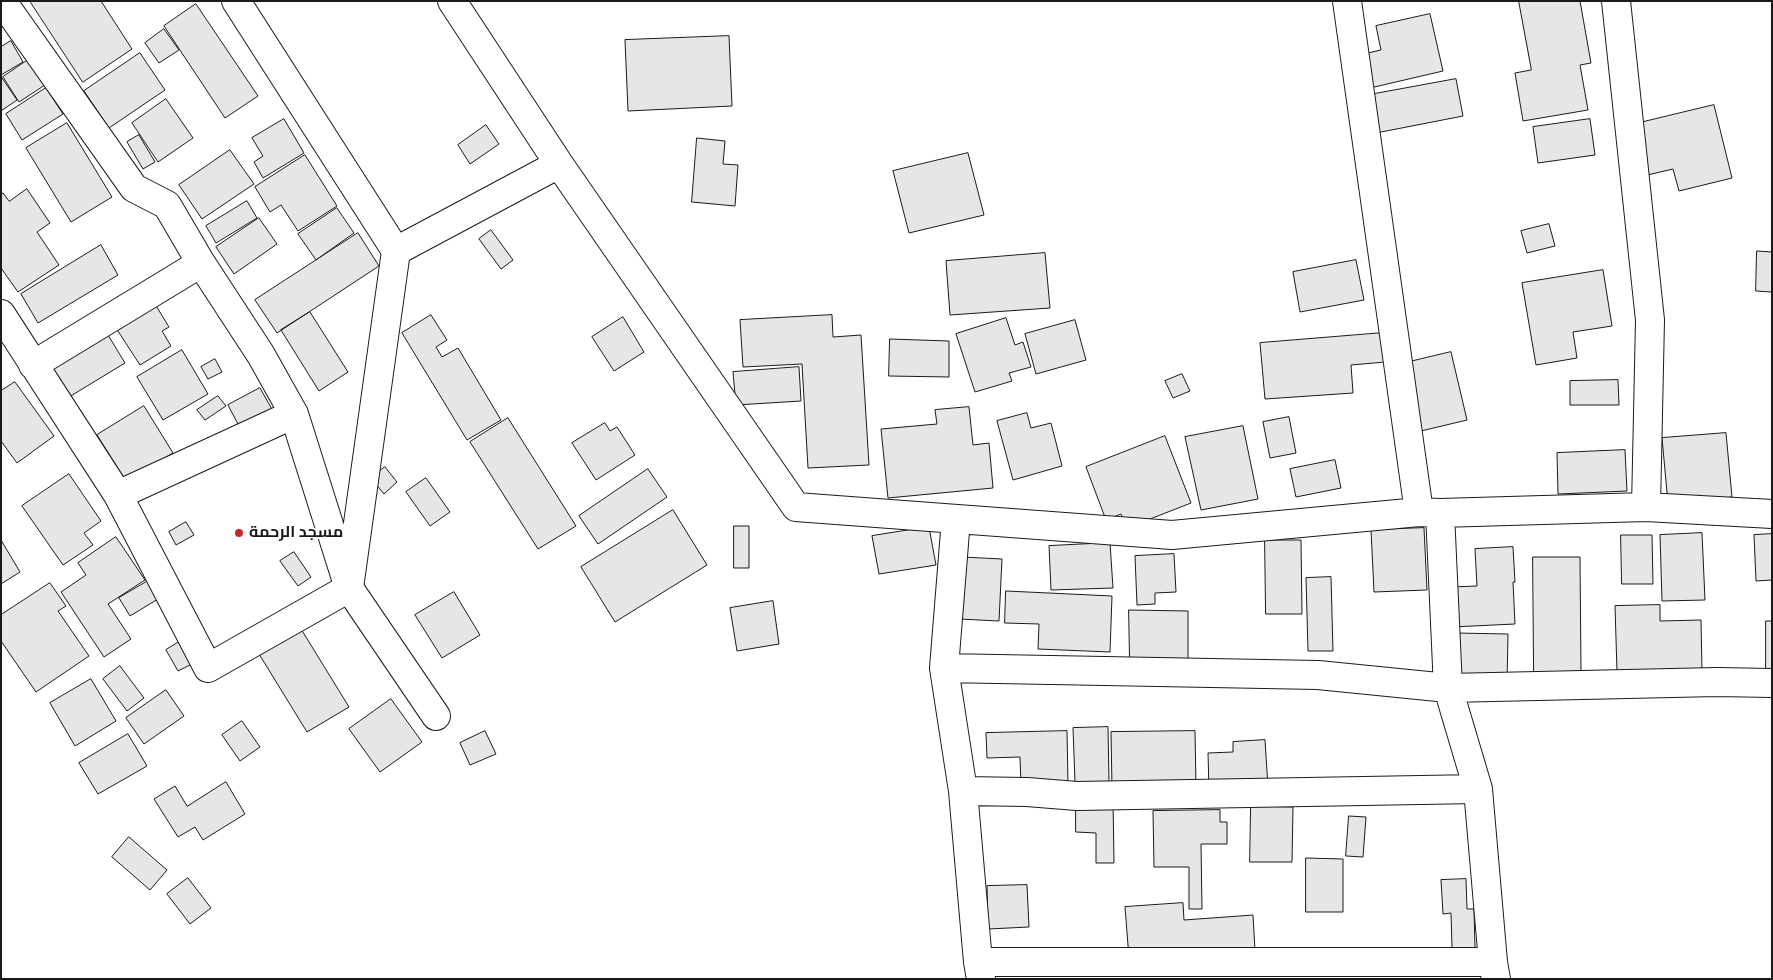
<!DOCTYPE html>
<meta charset="utf-8">
<style>
body{margin:0}
#map{position:relative;width:1773px;height:980px;overflow:hidden;background:#fff;font-family:"Archivo Narrow",sans-serif}
canvas{display:block}
.frame{position:absolute;inset:0;border:2px solid #1a1a1a;pointer-events:none}
</style>
<div id="map">
<canvas width="1773" height="980"></canvas>
<div class="frame"></div>
</div>
<script>
const c = document.querySelector('canvas').getContext('2d');
c.lineJoin = 'round';
function fillPath(path, color) { c.fillStyle = color; c.fill(path, 'evenodd'); }
function strokePath(path, color, width, dash) { c.strokeStyle = color; c.lineWidth = width; c.lineCap = dash ? 'butt' : 'round'; c.setLineDash(dash || []); c.stroke(path); }
function label(font, color, halo, rows, align = 'center') {
  c.font = font + ' "Archivo Narrow",Cairo,sans-serif'; c.lineWidth = 4; c.setLineDash([]); c.textBaseline = 'middle'; c.strokeStyle = halo; c.fillStyle = color; for (const [text, x, y, turn = 0] of rows) {
    c.save(); c.translate(x, y); c.rotate((+turn || 0) * Math.PI / 180); c.textAlign = isNaN(turn) ? turn : align; if (halo) c.strokeText(text, 0, 0); c.fillText(text, 0, 0); c.restore();
  }
}
const building = new Path2D(`
 M30 1H101L132 49 83 82Z
 M1519 1H1580L1591 63 1580 65 1588 110 1523 121 1515 73 1531 70Z
 M196 4 258 96 225 118 164 26Z
 M1430 14 1443 71 1370 88 1363 54 1381 50 1376 26Z
 M164 29 179 50 159 63 145 43Z
 M729 36 732 106 628 111 625 40Z
 M11 41 23 62 1 75V47Z
 M140 53 165 90 109 128 84 91Z
 M28 60 45 85 19 102 3 77Z
 M2 78 17 100 1 111V79Z
 M1456 79 1463 116 1376 133 1369 95Z
 M46 88 63 114 22 140 6 114Z
 M166 99 193 138 158 162 132 123Z
 M1714 105 1732 178 1679 191 1673 169 1643 176 1631 125Z
 M284 119 304 153 263 178 254 162 263 156 252 138Z
 M1590 119 1595 155 1538 163 1533 127Z
 M67 123 112 197 71 222 26 148Z
 M486 125 499 144 470 164 458 145Z
 M139 135 155 162 143 169 127 142Z
 M697 138 725 141 723 164 738 165 735 206 692 202Z
 M230 150 254 184 202 219 179 185Z
 M968 153 984 215 909 233 893 171Z
 M305 155 337 206 298 231 281 205 270 212 255 187Z
 M27 189 50 223 37 232 59 265 18 292 1 268V194L3 193 9 201Z
 M247 201 257 218 216 243 206 226Z
 M337 208 354 233 316 260 298 234Z
 M259 218 277 244 234 274 216 247Z
 M1549 224 1555 246 1527 253 1521 231Z
 M491 230 513 260 501 269 479 239Z
 M358 233 379 266 277 333 255 300Z
 M101 245 118 275 38 323 21 294Z
 M1757 251 1772 252V292L1756 291Z
 M1045 253 1050 308 950 315 946 261Z
 M1356 260 1364 300 1300 312 1293 272Z
 M1603 270 1612 326 1573 332 1577 358 1536 365 1522 283Z
 M155 304 169 327 162 331 171 346 140 365 116 328Z
 M310 312 348 372 319 391 281 330Z
 M431 315 447 340 436 347 442 357 458 348 501 420 467 440 402 333Z
 M832 315 833 337 861 335 869 465 808 468 802 364 743 367 740 320Z
 M623 317 644 352 614 371 592 337Z
 M1006 318 1015 345 1023 342 1031 367 1009 373 1012 381 975 392 956 334Z
 M1075 320 1086 360 1036 374 1025 334Z
 M1383 333 1385 362 1351 365 1353 393 1265 399 1260 343Z
 M108 335 125 363 69 397 52 369Z
 M890 339 949 341V377L889 376Z
 M182 350 208 394 163 420 137 377Z
 M1451 352 1467 420 1421 431 1405 363Z
 M215 359 222 372 208 379 201 367Z
 M799 367 801 401 736 405 733 372Z
 M1182 374 1190 391 1173 398 1165 381Z
 M1618 380 1619 405H1570V381Z
 M15 382 54 436 17 463 1 441V391Z
 M260 388 273 411 240 428 228 405Z
 M218 396 226 406 205 420 197 410Z
 M144 406 173 453 126 481 97 435Z
 M969 407 973 445 989 443 993 488 888 498 881 429 937 424 935 410Z
 M1027 413 1031 428 1051 423 1062 466 1013 480 997 421Z
 M1289 417 1296 453 1270 458 1263 422Z
 M508 418 576 526 538 549 470 442Z
 M605 423 610 431 617 427 635 455 596 480 572 443Z
 M1243 426 1258 499 1201 510 1185 437Z
 M1726 433 1732 497 1668 503 1662 438Z
 M1165 436 1191 503 1127 528 1121 514 1106 520 1086 467Z
 M1625 450 1627 491 1558 494 1557 453Z
 M1335 460 1341 488 1296 497 1290 469Z
 M385 467 397 482 384 494 371 478Z
 M648 469 667 497 598 544 579 516Z
 M69 474 101 521 84 533 93 545 63 565 22 506Z
 M426 478 450 512 430 526 406 492Z
 M673 510 707 565 615 622 581 567Z
 M186 522 194 535 176 545 169 532Z
 M734 526H749V568H734Z
 M929 527 936 565 879 574 872 536Z
 M1424 528 1427 590 1374 592 1371 530Z
 M1702 533 1705 600 1662 601 1660 535Z
 M1772 534V580L1756 581 1754 535Z
 M1621 535H1652L1653 584H1622Z
 M116 537 145 580 108 604 131 639 104 657 61 592 86 575 78 563Z
 M1 540 20 572 1 584Z
 M1265 540H1301L1302 614H1266Z
 M1110 543 1113 588 1051 590 1049 546Z
 M1513 547 1515 582H1513L1515 624 1452 627 1450 587 1477 586 1475 549Z
 M294 552 311 577 298 586 280 561Z
 M1174 554 1176 592 1155 593V604L1137 605 1135 556Z
 M962 557 1002 559 999 621 959 619Z
 M1533 557H1580L1581 672 1534 673Z
 M1331 577 1333 651H1308L1306 578Z
 M148 581 158 599 130 616 119 598Z
 M50 583 66 606 58 611 89 656 36 692 1 641V615Z
 M1006 591 1112 596 1110 652 1038 649 1039 624 1005 623Z
 M454 592 480 635 442 658 415 615Z
 M773 601 779 644 737 651 730 608Z
 M1660 605V621L1701 620 1702 671 1617 672 1615 606Z
 M1129 610 1188 611V663H1130Z
 M1766 621H1772V670H1766Z
 M301 629 349 707 307 732 259 654Z
 M1455 633 1508 634 1507 683 1454 682Z
 M179 642 192 664 178 671 166 650Z
 M120 666 144 698 127 711 103 679Z
 M91 679 116 721 75 746 50 703Z
 M166 690 184 716 144 744 126 718Z
 M391 699 422 742 380 772 349 729Z
 M242 721 260 747 240 761 222 735Z
 M1108 727 1109 782 1075 783 1073 728Z
 M485 731 496 754 470 765 460 743Z
 M1067 731 1068 784 1021 785 1020 757 987 758 986 733Z
 M1195 731 1196 787 1112 788 1111 732Z
 M128 734 147 766 98 794 79 763Z
 M1265 740 1268 787 1209 790 1208 753 1233 752V742Z
 M226 782 245 814 203 840 195 827 178 837 154 799 175 786 187 806Z
 M1076 801H1113L1114 863H1096V833L1076 832Z
 M1251 806 1293 807 1292 862H1250Z
 M1220 810V822H1227V844H1201L1202 909H1189V867H1154L1153 811Z
 M1349 816 1366 817 1363 857 1346 856Z
 M129 837 167 870 150 890 112 857Z
 M1306 858 1343 859V912H1306Z
 M188 878 211 908 190 924 167 894Z
 M1466 879 1467 909H1474L1475 948H1452L1451 913 1443 914 1441 880Z
 M1027 885 1029 927 988 929 987 886Z
 M1183 903 1184 920 1253 915 1255 950 1129 958 1125 907Z`);
fillPath(building, '#e6e6e6');
strokePath(building, '#1a1a1a', 1);
const minor = new Path2D(`
 M2 1 134 188 167 205 201 263 261 355 294 414 349 588 436 716
 M452 1 559 164 796 507 1172 535 1419 512 1440 513 1646 507 1772 514
 M1347 1 1419 512
 M1616 1 1650 320 1646 507
 M396 251 559 164
 M1 314 118 495 208 668 349 588 396 251 236 1
 M33 365 201 263
 M118 495 294 414
 M1440 513 1448 688 1478 789 1493 962 1496 979
 M956 519 944 668 963 791 978 962 981 979
 M944 668 1318 675 1448 688 1717 682 1772 683
 M963 791 1027 792 1077 796 1478 789
 M978 962H1493`);
strokePath(minor, '#1a1a1a', 30);
strokePath(minor, '#fff', 28);
for (const [x, y, r, color] of [
 [239,533,5,"#c62828"]
]) { const dot = new Path2D(); dot.arc(x, y, r, 0, 2 * Math.PI); c.fillStyle = color; c.fill(dot); strokePath(dot, '#fff', 2); }
label('bold 16px', '#1a1a1a', '#fff', [
 ["مسجد الرحمة",249,533]
], 'left');
</script>
